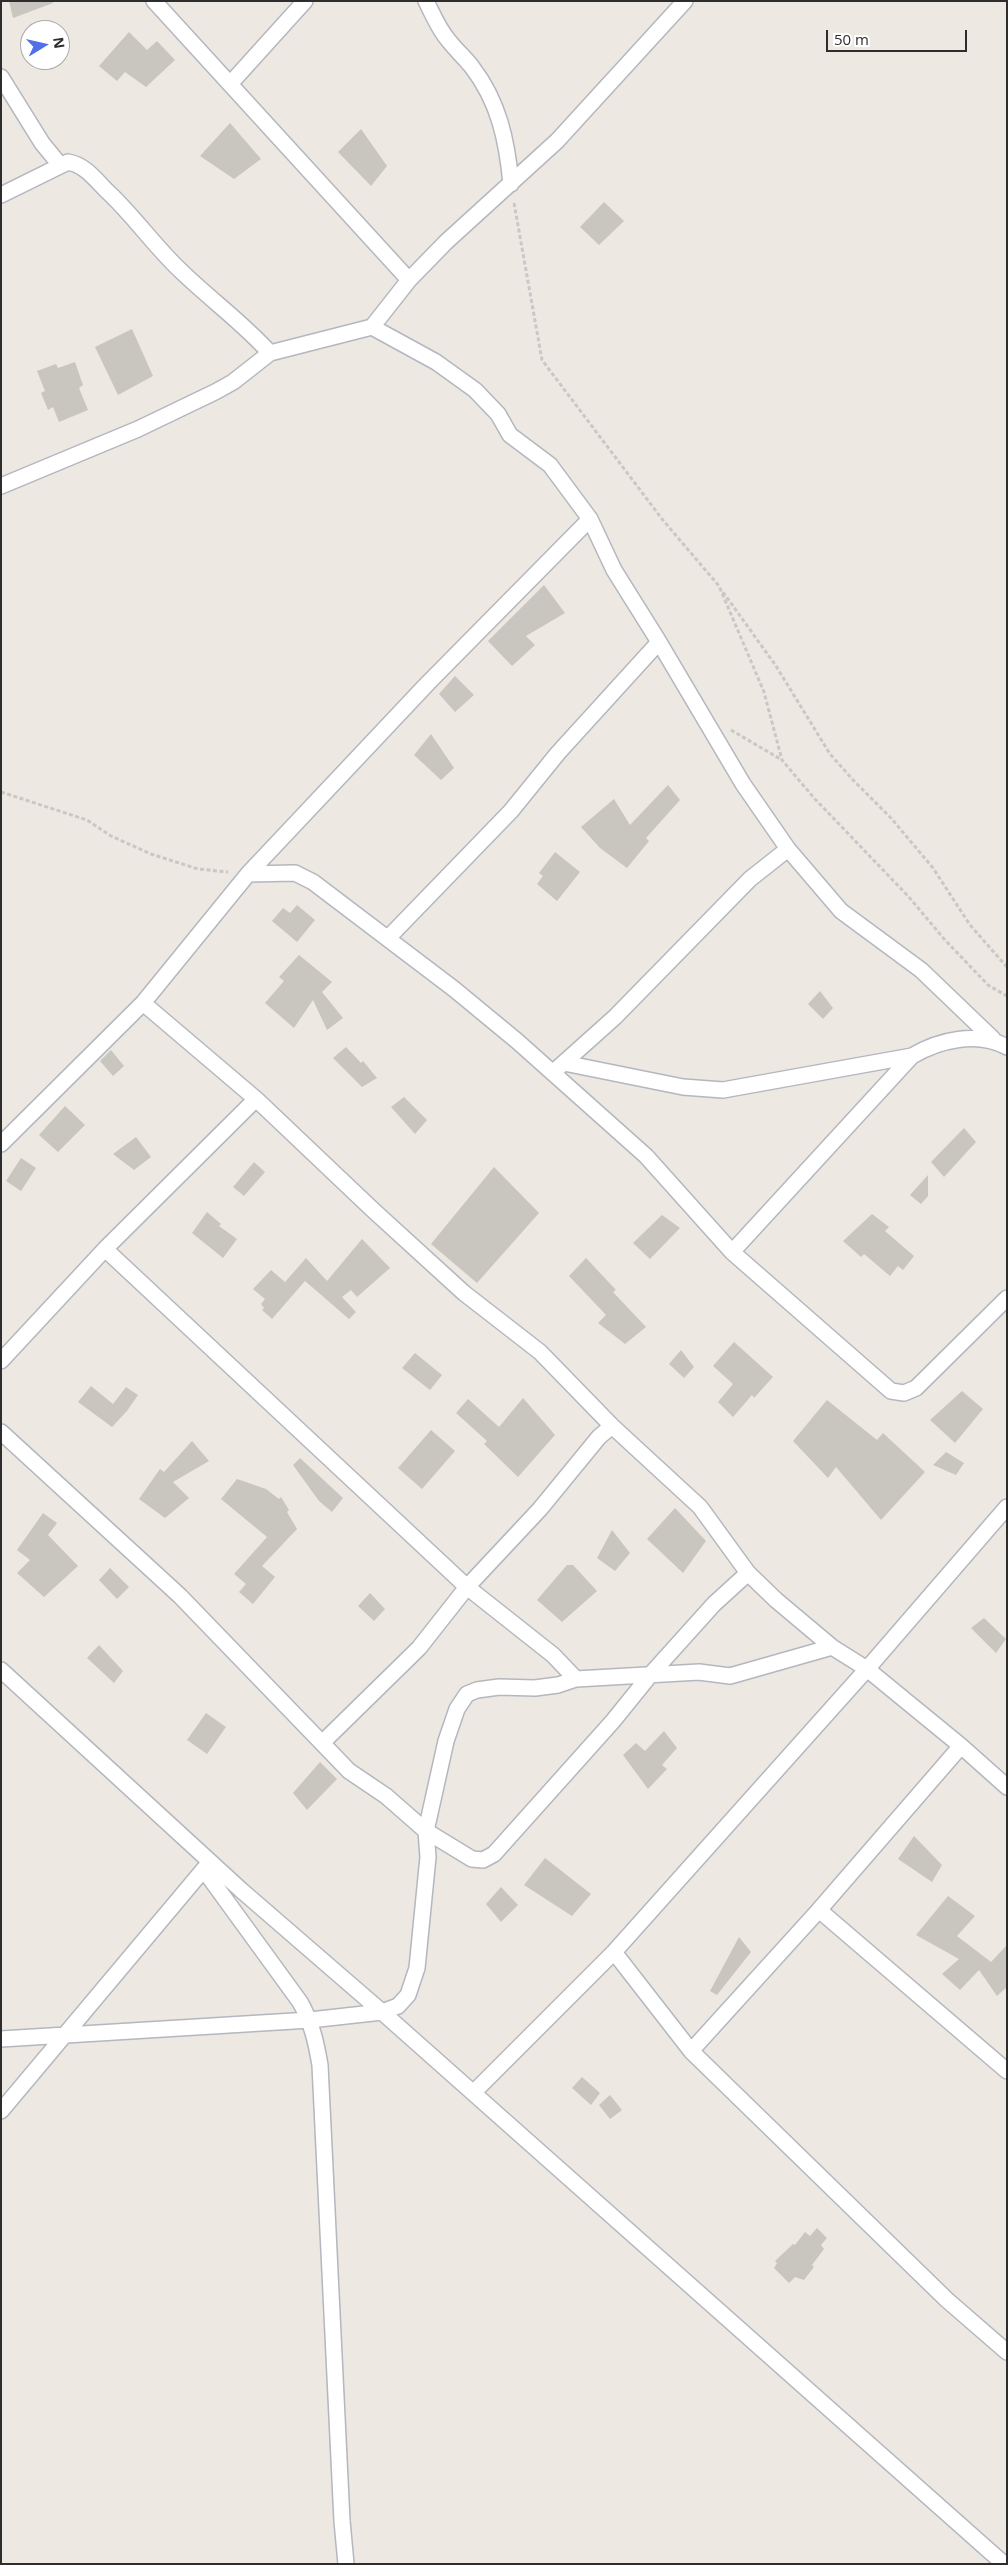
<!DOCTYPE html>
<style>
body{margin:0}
#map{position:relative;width:1008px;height:2565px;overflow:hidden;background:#ede8e1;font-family:"Open Sans",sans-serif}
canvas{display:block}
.frame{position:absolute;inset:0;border:2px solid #2d2d2d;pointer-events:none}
.north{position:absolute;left:20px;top:20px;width:50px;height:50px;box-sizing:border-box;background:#fff;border:1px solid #ababab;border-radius:50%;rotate:81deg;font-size:14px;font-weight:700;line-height:20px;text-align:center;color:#2d2d2d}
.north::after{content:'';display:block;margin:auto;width:18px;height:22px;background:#516fea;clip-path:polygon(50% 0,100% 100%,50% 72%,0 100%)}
.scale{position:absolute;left:826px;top:30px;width:141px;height:22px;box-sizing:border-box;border:2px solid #2d2d2d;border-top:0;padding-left:6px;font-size:15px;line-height:18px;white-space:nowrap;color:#2d2d2d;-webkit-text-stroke:4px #fff;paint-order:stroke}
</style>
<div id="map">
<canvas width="1008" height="2565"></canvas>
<div class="frame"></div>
<div class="north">N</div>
<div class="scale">50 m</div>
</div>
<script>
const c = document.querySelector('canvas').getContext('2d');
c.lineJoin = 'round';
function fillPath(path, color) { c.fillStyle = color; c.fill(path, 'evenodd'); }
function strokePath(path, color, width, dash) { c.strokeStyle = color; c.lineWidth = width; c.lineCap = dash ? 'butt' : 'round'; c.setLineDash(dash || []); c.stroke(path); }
fillPath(new Path2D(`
 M9 1H53V3L13 18Z
 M129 32 147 50 157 41 175 60 146 87 125 72 117 81 99 66Z
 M230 123 261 159 234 179 200 156Z
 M361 129 387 166 371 186 338 152Z
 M604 202 624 221 599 245 580 227Z
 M132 329 153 376 118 395 95 347Z
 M75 362 83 385 79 388 88 410 59 422 53 407 48 410 41 393 45 391 37 371 56 364 58 368Z
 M544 585 565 613 526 636 535 645 512 666 488 641Z
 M455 676 474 695 455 712 439 694Z
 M431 734 454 768 441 780 414 755Z
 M668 785 680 800 646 838 649 841 627 868 600 848 581 827 614 799 630 825Z
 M555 852 580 872 557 901 537 884 543 876 539 873Z
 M297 905 315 920 297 942 272 921 283 908 290 913Z
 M299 955 332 982 322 992 343 1018 327 1030 313 1000 294 1028 265 1003 284 981 279 977Z
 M820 991 833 1008 823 1019 808 1004Z
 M346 1047 361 1063 363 1061 377 1078 362 1087 333 1058Z
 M111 1050 124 1066 113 1076 100 1061Z
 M404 1097 427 1120 415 1134 391 1107Z
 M65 1106 85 1125 58 1152 39 1135Z
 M964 1128 976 1142 944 1177 931 1162Z
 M136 1137 151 1157 134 1170 113 1154Z
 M21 1158 36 1168 21 1191 6 1181Z
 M254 1162 265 1172 244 1196 233 1187Z
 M494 1167 539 1213 477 1283 431 1244Z
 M928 1175V1196L921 1204 910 1195Z
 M207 1212 221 1224 219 1226 237 1239 223 1258 192 1233Z
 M872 1214 889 1227 885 1231 914 1256 903 1270 898 1266 890 1276 864 1254 861 1257 843 1241Z
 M662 1215 680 1228 650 1259 633 1243Z
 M362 1239 390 1268 357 1297 351 1290 342 1297 356 1312 349 1319 305 1281 272 1319 262 1310 264 1308 261 1304 265 1299 253 1289 271 1270 285 1282 306 1258 327 1281Z
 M586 1258 616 1290 613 1292 646 1327 625 1344 598 1323 606 1315 569 1276Z
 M734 1342 773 1377 754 1398 752 1395 733 1417 718 1402 733 1384 713 1366Z
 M681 1350 694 1367 684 1378 669 1364Z
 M415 1353 442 1375 430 1390 402 1368Z
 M91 1386 113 1404 126 1387 138 1395 127 1411 112 1427 78 1402Z
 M962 1391 983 1409 955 1443 930 1420Z
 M523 1398 555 1435 518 1477 484 1444 487 1441 456 1413 468 1399 499 1427Z
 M827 1400 877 1440 883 1433 925 1472 881 1520 836 1467 828 1478 793 1441Z
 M431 1430 455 1451 422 1489 398 1468Z
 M192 1441 209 1461 173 1482 189 1498 165 1518 139 1499 160 1469 164 1472Z
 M946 1452 964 1463 956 1475 933 1465Z
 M300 1458 343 1498 332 1512 319 1501 293 1465Z
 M237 1479 266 1489 279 1499 281 1497 289 1510 287 1512 297 1529 262 1566 275 1577 253 1604 239 1592 246 1584 234 1574 267 1537 221 1499Z
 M675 1508 706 1541 683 1573 647 1539Z
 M43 1513 57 1523 48 1535 78 1566 44 1597 17 1573 30 1560 17 1550Z
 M612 1530 630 1553 615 1571 597 1558Z
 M567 1565H573L597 1591 562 1622 537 1600Z
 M110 1568 129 1587 117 1599 99 1580Z
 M370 1593 385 1609 374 1621 358 1606Z
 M984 1618 1006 1639 996 1653 971 1628Z
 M99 1645 123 1671 114 1683 87 1658Z
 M206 1713 226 1727 207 1754 187 1740Z
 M664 1731 677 1748 662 1765 667 1769 648 1789 623 1755 636 1743 645 1751Z
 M320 1762 337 1779 307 1810 293 1793Z
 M914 1836 942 1865 932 1882 898 1859Z
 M545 1858 591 1894 572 1916 524 1885Z
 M501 1887 518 1905 501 1922 486 1904Z
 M948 1896 975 1916 957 1936 991 1962 1007 1945V1987L997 1996 979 1970 960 1990 942 1974 959 1959 916 1935Z
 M739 1937 751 1952 717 1995 710 1991Z
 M582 2077 600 2093 591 2105 572 2088Z
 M610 2095 622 2110 610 2119 599 2105Z
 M817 2228 827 2238 821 2245 824 2249 812 2265 814 2267 804 2280 795 2277 789 2283 774 2268 777 2263 775 2261 793 2244 795 2245 805 2232 810 2236Z`), '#c9c6bf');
const street = new Path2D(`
 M154 1 409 280
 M426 1C433 15 439 30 449 41 456 50 465 58 472 67 499 102 507 141 511 184
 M1 77 42 143 60 165
 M230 84 305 1
 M1 195 68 162C85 165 95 179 107 191 134 216 155 247 182 272 211 300 243 323 270 353
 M372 327 409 280 446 242 557 141 685 1
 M1 486 138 429 215 392 233 382 270 353 372 327 436 362 475 390 498 414 510 435 550 465 590 519 614 570 659 642 558 753 511 811 388 938
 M659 642 743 784 788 849 841 911 921 970 993 1039
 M248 874 295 873 313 882 454 989 517 1041 646 1156 732 1252 891 1391 904 1393 916 1388 1007 1298
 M143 1003 256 1099 373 1210 464 1293 540 1352 612 1426 599 1437 540 1509 467 1587 419 1648 323 1742
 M564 1063 683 1087 723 1090 912 1056
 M558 1068 615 1017 750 879 788 849
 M256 1099 105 1249 467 1587 553 1655 576 1679 699 1672 730 1676 832 1647
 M1 1144 143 1003 248 874 428 683 590 519
 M732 1252 912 1056C939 1040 977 1031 1007 1047
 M1 1361 105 1249
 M1 1432 180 1596 349 1771 386 1796 426 1831 472 1859 483 1860 494 1854 613 1721 651 1674 714 1604 748 1573
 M1007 1507 867 1669 961 1746 1007 1787
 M1 1670 241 1890 382 2012 1004 2564
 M961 1746 819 1910 1007 2071
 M204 1870 300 2002C312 2023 316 2042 320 2065L342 2521 346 2564
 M614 1952 691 2051 947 2300 1007 2352
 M1 2039 310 2020 382 2012 398 2006 408 1995 417 1968 428 1857 426 1831 446 1741 457 1709 467 1694 477 1690 499 1687 535 1688 558 1685 576 1679
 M691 2051 819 1910
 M473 2093 614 1952 867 1669 832 1647 776 1600 748 1573 700 1507 612 1426
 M1 2111 209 1863`);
strokePath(street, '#b4b7bf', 18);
strokePath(new Path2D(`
 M514 203 542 360 662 519 719 586 764 692 782 760 814 798 908 896 945 940 988 985 1007 996
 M723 592 776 666 830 754 854 781 891 818 933 868 970 925 1007 967
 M731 730 782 760
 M1 792 87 820 111 836 151 854 198 869 228 872`), '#c8c8c8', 3, [4, 2.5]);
strokePath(street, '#fff', 15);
</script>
